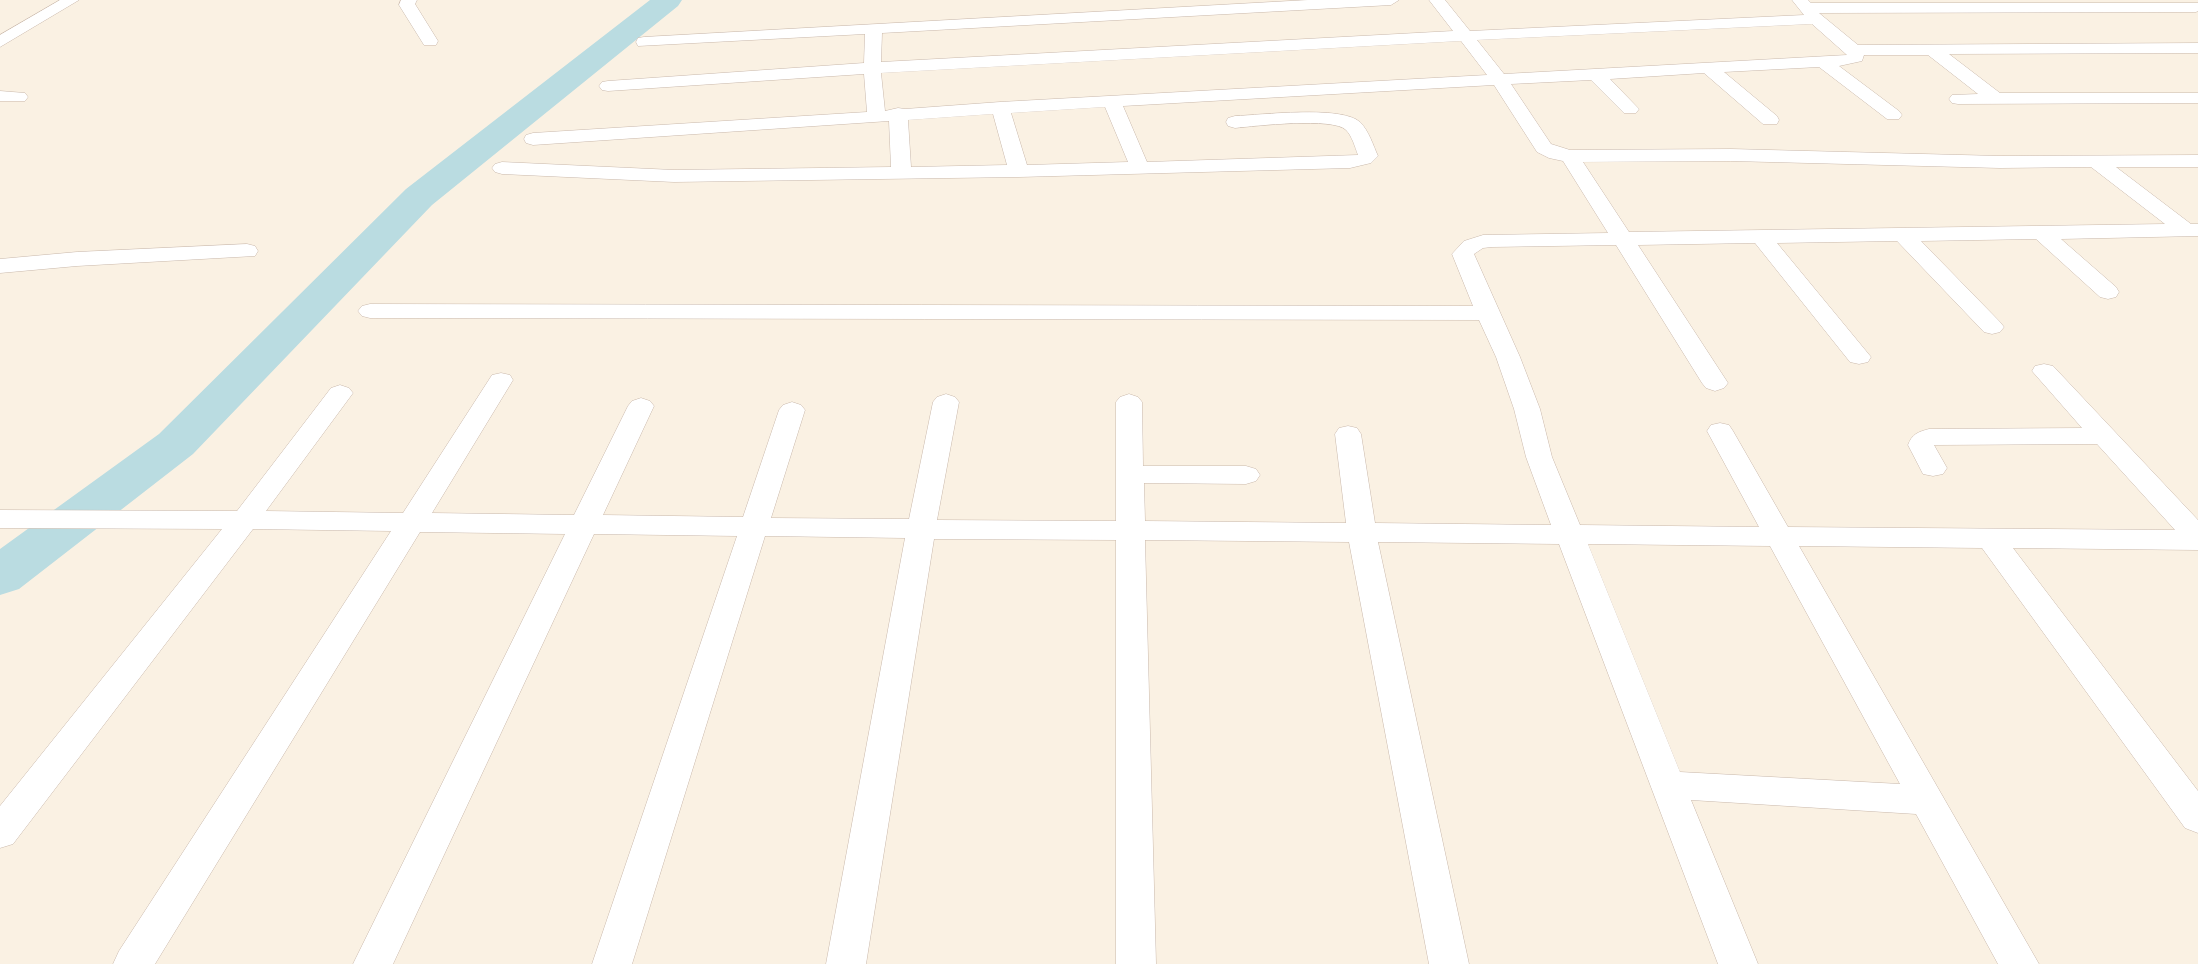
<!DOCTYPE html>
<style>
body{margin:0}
canvas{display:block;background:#faf1e3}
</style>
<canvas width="2198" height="964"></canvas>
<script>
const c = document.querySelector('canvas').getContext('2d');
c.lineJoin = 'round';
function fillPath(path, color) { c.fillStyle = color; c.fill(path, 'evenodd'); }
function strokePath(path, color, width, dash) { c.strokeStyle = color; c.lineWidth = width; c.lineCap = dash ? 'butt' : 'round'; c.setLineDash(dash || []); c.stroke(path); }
fillPath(new Path2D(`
 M650 0H682L678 6 432 205 193 454 19 589 0 595V549L159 434 406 189Z`), '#badce1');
const minor = new Path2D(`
 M60 0H79L0 47V35Z
 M401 0H417L415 4 438 41 436 45H424L399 5Z
 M1308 0H1399L1391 5 882 33 881 62 1453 31 1429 0H1445L1470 31 1804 15 1792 0H1808L1811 3H2198V11L2196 12 1819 13 1858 45 2198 43V53L1949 54 2000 93H2198V103L1958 104 1952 103 1949 99 1952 95 1978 94 1928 55H1864L1862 61 1839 66 1899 111 1902 115 1899 119H1887L1819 67 1724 72 1777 116 1779 120 1777 124H1763L1704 73 1610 79 1639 109 1636 113H1624L1591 80 1511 84 1551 144 1570 150 1731 149 2000 156 2198 155V167H2116L2191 224H2198V236L2061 239 2116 287 2119 292 2116 297 2108 299 2100 297 2036 239 1921 241 2000 322 2004 327 2000 332 1992 334 1984 332 1897 241 1777 243 1871 357 1868 362 1859 364 1850 362 1755 243 1638 245 1728 383 1724 388 1715 391 1706 388 1702 383 1616 245 1492 247 1483 248 1474 254 1520 357 1540 409 1552 457 1580 525 1759 527 1707 431 1711 425 1720 423 1729 425 1733 431 1788 527 2175 530 2097 444 1934 445 1947 468 1943 474 1933 476 1923 474 1908 445C1912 434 1918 432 1929 429L2082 428 2032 371 2035 366 2044 364 2053 366 2198 520V550L2013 548 2198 791V833L2185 828 1982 548 1799 546 2039 964H1998L1916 814 1691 800 1758 964H1718L1559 544 1378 542 1469 964H1429L1349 542 1145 540 1156 964H1116V540L934 539 866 964H826L905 538 765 536 632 964H592L737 536 594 534 393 964H353L565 534 420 532 155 964H113L119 951 391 531 253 529 13 844 0 848V806L222 529 0 528V510L237 511 331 388 340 385 349 388 353 393 266 511 403 513 492 375 501 373 510 375 513 380 432 513 574 515 628 406 632 401 641 398 650 401 654 406 603 515 743 517 779 410 783 405 792 402 801 405 805 410 771 518 909 519 933 402 937 397 946 394 955 397 959 402 937 520 1116 521V402L1120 397 1129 394 1138 397 1142 402 1143 466H1246L1256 469 1260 475 1256 481 1246 484 1144 483 1145 521 1346 523 1335 434 1339 428 1348 426 1357 428 1361 434 1375 523 1551 525 1526 457 1514 409 1496 357 1479 320 370 318 362 316 358 311 362 306 370 304 1473 306 1452 254 1464 241 1483 235 1608 233 1563 161 1549 158 1537 152 1494 85 1123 106 1147 162 1358 155C1355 147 1352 136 1346 130 1333 117 1255 126 1235 128L1228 126 1226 122 1228 118 1235 116C1261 115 1341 105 1360 122 1369 131 1373 145 1378 156L1371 163 1350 168 1019 177 674 182 502 174 495 172 492 168 495 164 502 162 674 170 891 167 889 121 533 145 526 143 524 139 526 135 533 133 867 112 864 74 608 91 602 90 599 86 602 82 608 81 864 63 865 34 638 46 636 42 638 38 644 37ZM1812 24 1847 55 1504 74 1477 40ZM1461 41 1487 75 1000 102 905 109 898 108 885 111 881 73ZM1105 107 1128 162 1027 165 1011 113ZM993 114 1007 165 911 167 908 120ZM1731 161 2000 168 2091 167 2165 224 1629 232 1583 162ZM1588 544 1770 546 1900 784 1680 772Z
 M0 91 25 93 28 97 25 101H0Z
 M247 244 255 246 258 251 255 256 77 266 0 273V259L77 252Z`);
strokePath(minor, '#c9b8ab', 1);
fillPath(minor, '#fff');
</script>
